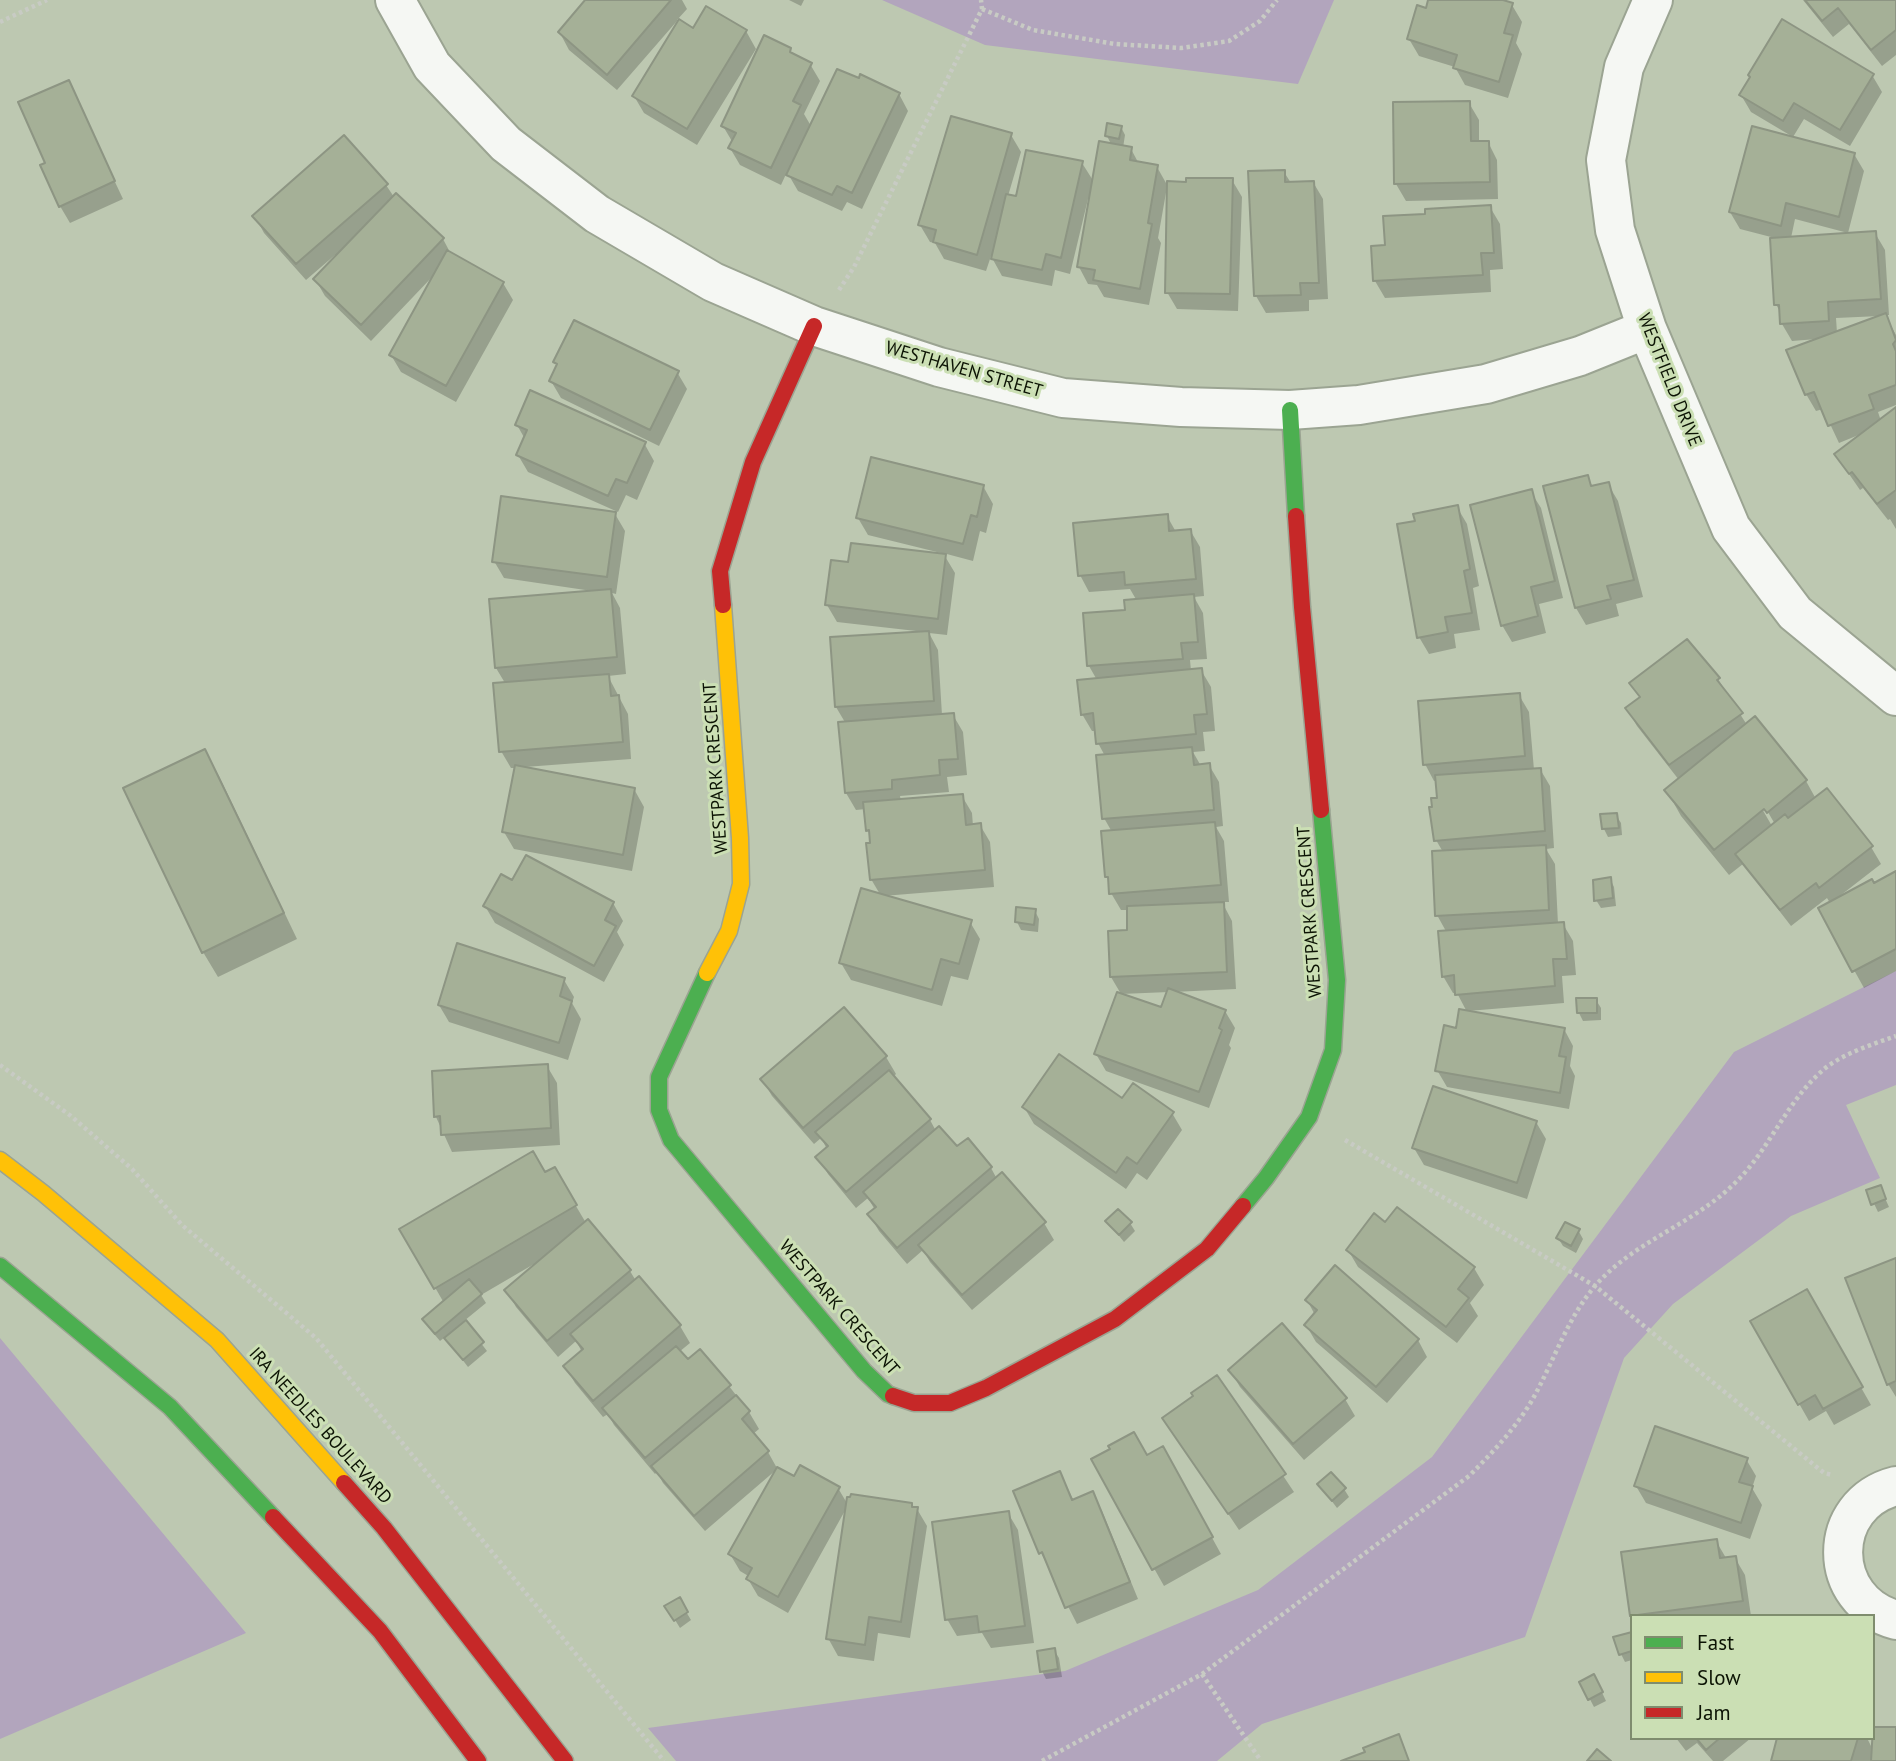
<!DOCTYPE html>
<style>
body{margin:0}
#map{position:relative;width:1896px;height:1761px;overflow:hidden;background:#bdc8b1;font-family:"PT Sans",sans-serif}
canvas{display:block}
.legend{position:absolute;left:1630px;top:1614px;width:245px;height:126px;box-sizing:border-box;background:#cbdfb4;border:2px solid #7f8d6e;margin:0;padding:9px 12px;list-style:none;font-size:21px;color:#0c1304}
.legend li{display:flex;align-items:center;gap:14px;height:35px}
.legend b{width:35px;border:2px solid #7f8d6e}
</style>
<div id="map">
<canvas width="1896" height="1761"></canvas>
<ul class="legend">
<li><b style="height:9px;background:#4caf50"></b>Fast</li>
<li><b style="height:9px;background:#ffc107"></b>Slow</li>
<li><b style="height:9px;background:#c62828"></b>Jam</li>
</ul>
</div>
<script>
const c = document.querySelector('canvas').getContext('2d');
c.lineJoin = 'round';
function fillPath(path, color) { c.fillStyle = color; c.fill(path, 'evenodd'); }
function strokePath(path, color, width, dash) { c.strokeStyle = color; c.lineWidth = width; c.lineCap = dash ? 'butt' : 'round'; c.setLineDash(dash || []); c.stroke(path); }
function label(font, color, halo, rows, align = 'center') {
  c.font = font + ' "PT Sans",sans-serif'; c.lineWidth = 6; c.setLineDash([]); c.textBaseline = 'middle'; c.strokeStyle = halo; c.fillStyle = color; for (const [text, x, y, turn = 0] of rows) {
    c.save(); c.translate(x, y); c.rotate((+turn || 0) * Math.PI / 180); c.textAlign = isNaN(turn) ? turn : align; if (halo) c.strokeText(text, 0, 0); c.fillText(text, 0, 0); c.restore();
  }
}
fillPath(new Path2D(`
 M882 0H1334L1298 84 985 45Z
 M1896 971V1085L1846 1105 1880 1178 1791 1216 1673 1304 1624 1358 1525 1637 1262 1724 1217 1761H676L648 1728 1065 1671 1258 1590 1432 1457 1734 1052Z
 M0 1338 246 1633 0 1739Z`), '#b2a5bd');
fillPath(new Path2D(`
 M587 0H682L687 9 677 20 694 30 746 31 756 49 697 145 644 113 634 96 679 22 677 21 617 90 569 50 560 33Z
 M789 0H804L801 6Z
 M1430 0H1498L1512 5 1522 22 1516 43 1522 54 1508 98 1465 85 1455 67 1419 56 1409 39 1427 10Z
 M1803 0H1896V55L1882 66 1849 24 1833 37Z
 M790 50 794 56 810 64 820 81 804 114 811 126 899 94 908 111 862 209 847 202 842 211 798 191 787 172 781 185 740 165 730 148 733 143 723 126Z
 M1872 75 1882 92 1850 146 1804 119 1793 137 1751 112 1741 95Z
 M68 82 123 199 70 223 60 206 48 164Z
 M1469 103 1479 120V143L1488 142 1497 160 1498 199 1406 201 1396 184Z
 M1121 127 1125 135 1123 148 1131 149 1139 164 1157 167 1166 183 1187 184 1232 180 1242 197 1238 311 1177 309 1167 292 1169 187H1167L1158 238 1161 243 1149 305 1104 297 1097 285 1088 284 1079 267 1091 199H1088L1070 274 1055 270 1052 286 1002 276 991 256 986 271 944 259 935 243 930 242 920 225 1011 135 1021 152 1008 196 1017 198 1082 163 1094 182 1112 146 1107 136Z
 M1854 154 1864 171 1848 233 1795 219 1791 238 1875 233 1885 250 1889 315H1885L1896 335V405L1878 412 1881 421 1896 409V529L1890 519 1888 520 1863 488 1860 490 1836 455 1861 434 1839 443 1823 409 1816 411 1806 394 1817 339 1792 341 1782 324 1781 314 1776 304 1771 237 1740 229 1730 212ZM1880 316 1837 333 1836 318Z
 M1284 172 1291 183 1313 182 1323 199 1328 299 1309 300V311L1266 313 1256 296Z
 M386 185 394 197 443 239 452 256 503 283 513 300 456 402 401 372 391 355 434 275 371 341 325 296 315 279 336 257 335 255 306 280 264 233 255 216Z
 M1490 207 1500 224 1503 269 1490 270 1491 292 1385 298 1375 281 1387 247 1427 215Z
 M555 362 677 372 687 389 659 446 561 398 551 381 558 366Z
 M517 425 644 443 654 461 637 500 626 495 618 512 528 472 518 455 525 439Z
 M1587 477 1593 488 1608 484 1618 501 1643 597 1616 604 1619 616 1586 625 1576 608Z
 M983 486 993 504 986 533 980 531 973 561 943 553 955 573 947 635 929 633 938 650 942 715H953L963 732 967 775 947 777 949 792 900 796 901 801 962 796 972 813 973 826 980 825 990 842 994 887 883 896 970 922 980 939 968 980 951 976 942 1006 851 980 841 963 881 896 871 879 872 845 866 809 856 810 846 793V724L836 707 832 638 916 633V631L837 622 827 605 850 564 941 555V553L868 535 858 518Z
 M1531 492 1541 508 1563 598 1539 604 1546 633 1512 642 1502 625Z
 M1457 507 1467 524 1479 586 1473 588 1480 630 1454 634 1456 648 1429 654 1419 637 1417 522Z
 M615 514 625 531 616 594 612 593 620 608 626 674 608 676 628 714 631 759 525 767 634 789 644 807 632 871 514 849 504 832 516 768H511L501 751 505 683 496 668 592 591 504 578 494 561Z
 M1167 516 1176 532 1190 530 1200 547 1204 596 1194 597 1203 613 1207 659 1190 660 1191 671 1201 670 1211 687 1215 731 1203 732 1205 751 1193 752 1201 766 1209 765 1219 782 1223 826 1216 827 1224 841 1229 902H1222L1232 921 1236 989 1173 992 1225 1011 1235 1028 1229 1045 1231 1048 1209 1108 1106 1071 1096 1054 1162 1010 1169 992 1121 994 1111 977 1129 932 1128 910H1121L1111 893 1110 882 1106 876 1112 832 1104 818 1105 756 1098 743 1097 731H1092L1082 714 1097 680 1089 666 1137 601 1130 589 1089 592 1080 575Z
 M1687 641 1718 679 1747 725 1755 719 1806 781 1816 799 1871 847 1881 864 1841 895 1842 897 1896 873V971L1864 988 1820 909 1830 903 1827 898 1791 926 1743 864 1729 875 1681 816 1667 791 1679 780 1637 726 1627 709 1641 699 1632 683ZM1761 800 1776 826H1772L1758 802Z
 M1519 695 1529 712 1534 770 1540 769 1550 786 1554 848 1546 849 1555 864 1558 924H1563L1573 941 1576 975 1562 976 1564 1003 1468 1011 1564 1029 1573 1046 1570 1066 1575 1076 1569 1109 1447 1087 1437 1070 1467 1012 1457 993H1453L1443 976 1447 933 1437 915 1443 852 1436 840 1437 781H1434L1425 764Z
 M205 751 219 776 297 939 218 977 203 952Z
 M1616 815 1621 823 1622 835 1608 837 1604 829Z
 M1610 879 1614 887 1616 906 1601 908 1596 900Z
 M613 903 623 921 617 932 624 945 604 982 495 923 485 906Z
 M1035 911 1039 919 1038 932 1021 930 1017 922Z
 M564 980 574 997 572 1003 581 1019 568 1060 449 1022 439 1005Z
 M1596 1000 1601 1008V1020L1583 1021 1579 1013Z
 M844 1009 886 1057 896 1074 893 1077 930 1120 936 1131 957 1149 991 1168 997 1179 1044 1223 1054 1240 972 1310 930 1262 923 1250 907 1264 879 1231 869 1214 875 1210 868 1198 856 1208 828 1174 818 1157 827 1149 821 1138 814 1144 772 1096 762 1079Z
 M547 1066 557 1083 560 1145 452 1152 436 1117Z
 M1024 1107 1172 1113 1182 1130 1147 1180 1137 1173 1126 1189 1034 1124Z
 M1536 1122 1546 1139 1527 1199 1424 1165 1414 1148Z
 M554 1169 586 1223 630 1271 636 1281 639 1278 680 1326 690 1343 679 1352 688 1362 729 1386 749 1412 759 1429 753 1434 768 1452 778 1470 794 1478 838 1488 848 1505 911 1504 917 1509 927 1526 910 1638 878 1633 874 1661 838 1656 828 1638 847 1507 788 1613 758 1596 748 1579 750 1577 740 1571 730 1554 776 1470 705 1531 663 1483 657 1472 655 1474 614 1425 608 1414 603 1417 575 1383 565 1366 582 1352 576 1341 558 1357 516 1307 507 1290 535 1266 534 1264 481 1295 486 1303 464 1321 487 1351 468 1367 445 1337 440 1341 429 1328 424 1320 444 1303 402 1230Z
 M1880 1187 1889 1207 1878 1212 1868 1191Z
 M1107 1221 1130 1223 1135 1231 1124 1242Z
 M1385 1224 1474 1268 1484 1285 1470 1303 1478 1316 1457 1343 1358 1267 1348 1250Z
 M1578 1230 1583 1239 1576 1253 1563 1246 1558 1238Z
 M1896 1260V1397L1888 1384Z
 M1806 1291 1871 1405 1834 1425 1826 1411 1809 1421 1752 1321Z
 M1307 1300 1418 1340 1427 1357 1387 1403 1316 1342 1306 1325 1315 1315Z
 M1230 1370 1345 1399 1355 1416 1304 1460 1240 1387Z
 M1217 1377 1294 1492 1239 1530 1164 1418 1195 1397Z
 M1146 1457 1172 1465 1221 1554 1164 1586 1093 1460Z
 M1746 1459 1756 1476 1752 1488 1762 1505 1750 1539 1646 1503 1636 1486Z
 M1060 1473 1074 1501 1092 1494 1102 1511 1138 1599 1077 1624 1041 1553 1015 1492Z
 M1319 1484 1344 1489 1349 1497 1337 1508Z
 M1008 1513 1018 1530 1034 1643 991 1648 982 1633 957 1636 947 1619Z
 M1716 1541 1726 1558H1735L1745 1575 1751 1616H1632L1623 1554Z
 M679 1600 691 1620 680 1628 667 1607Z
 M1632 1633V1660L1625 1662 1621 1654Z
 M1054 1650 1059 1658 1062 1677 1046 1679 1042 1671Z
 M1581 1682 1598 1684 1606 1701 1594 1707Z
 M1896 1729V1761H1773L1779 1738H1867L1873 1750Z
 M1676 1738H1751L1723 1761H1713L1697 1743 1686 1751Z`), '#0003');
const building = new Path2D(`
 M585 0H671L607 75 558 32Z
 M1428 0H1503L1513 3 1504 33 1513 35 1499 82 1453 68 1457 55 1407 39 1417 5 1426 8Z
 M1805 0H1896V30L1871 50 1838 8 1822 21Z
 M706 6 747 30 687 129 632 96 679 19 693 28Z
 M1782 19 1874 74 1840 130 1794 103 1783 121 1739 95 1750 77 1748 75Z
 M764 35 791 48 790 52 812 63 793 101 801 105 771 168 728 148 736 133 721 126Z
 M837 69 859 78 860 74 900 93 852 193 837 186 832 195 786 175Z
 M69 80 115 181 59 207 40 165 45 163 18 102Z
 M1470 101 1471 141H1489L1490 182 1394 184 1393 102Z
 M951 116 1012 133 977 255 933 242 936 230 918 225Z
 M1107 123 1122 126 1119 139 1105 136Z
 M1752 126 1855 153 1839 217 1786 203 1781 226 1729 212Z
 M344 135 388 184 296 264 252 216Z
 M1099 141 1132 147 1130 160 1158 165 1148 223 1152 224 1140 289 1093 280 1095 270 1077 267Z
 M1026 150 1083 161 1061 258 1046 254 1042 270 991 259 1006 194 1016 196Z
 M1285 170V182L1314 181 1319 283H1300L1301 295 1254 296 1248 171Z
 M1186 178H1233L1230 294 1165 293 1167 181 1186 182Z
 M396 193 444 238 361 325 313 279Z
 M1491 205 1494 253H1481L1483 275 1373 281 1371 246 1385 245 1383 216 1425 214V209Z
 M1876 231 1881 299 1828 302 1829 321 1780 324 1779 305H1774L1770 238Z
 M447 250 504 282 446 386 389 355Z
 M1886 313 1896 340 1893 344 1896 351V385L1869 395 1874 409 1828 426 1814 392 1805 395 1786 350Z
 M574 320 679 371 650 430 549 381 557 364 553 362Z
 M530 390 646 442 627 483 616 479 608 496 516 455 527 430 515 425Z
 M1896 407V490L1877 504 1852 472 1849 474 1834 454Z
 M871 457 984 485 977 517 971 515 963 544 856 518Z
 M1588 475 1591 486 1609 482 1634 580 1607 586 1611 599 1575 608 1543 486Z
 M1532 489 1555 581 1531 587 1538 616 1501 626 1470 505Z
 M501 496 616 512 607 577 492 562Z
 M1458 505 1470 569 1464 571 1472 613 1445 617 1448 632 1417 638 1397 524 1415 521 1413 514Z
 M1168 514 1169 531 1191 529 1196 579 1125 585 1124 572 1078 576 1073 523Z
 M851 543 946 554 938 619 825 605 831 560 848 562Z
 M611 589 617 657 495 668 489 599Z
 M1194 594 1198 642 1181 643 1183 659 1087 666 1083 613 1125 610 1124 600Z
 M929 631 934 701 835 707 830 637Z
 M1687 639 1720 678 1717 680 1743 713 1669 765 1625 708 1640 697 1629 683Z
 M1202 668 1207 714 1194 715 1196 734 1096 744 1093 713 1081 715 1077 680Z
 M609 674 611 696 619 695 623 742 499 752 493 683Z
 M1520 693 1525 756 1423 765 1418 701Z
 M954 713 958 759 939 760 940 775 892 780V789L845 793 838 722Z
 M1755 716 1807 780 1767 813 1764 809 1714 850 1664 790Z
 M1192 747 1194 765 1210 763 1214 810 1102 819 1096 755Z
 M205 749 284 913 202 953 123 788Z
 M515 765 635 788 623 855 502 832Z
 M1541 768 1545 831 1434 841 1429 807H1432L1431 798H1437L1435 775Z
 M1827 788 1873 846 1819 888 1816 883 1780 910 1735 854 1785 814 1788 818Z
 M963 794 966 825 981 823 985 870 870 880 866 843H870L869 830 866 831 863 802Z
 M1617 813 1619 828 1602 829 1600 814Z
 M1215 822 1221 885 1109 894 1108 877H1105L1101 831Z
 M1546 845 1549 910 1435 916 1432 851Z
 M526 855 614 902 605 920 616 926 594 966 483 906 501 874 512 880Z
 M1896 871V949L1852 972 1818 908 1872 879 1874 883Z
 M1611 877 1613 898 1594 901 1593 880Z
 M861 888 972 920 959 964 941 959 932 990 839 963Z
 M1224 902 1227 972 1110 977 1108 931 1127 930V906Z
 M1016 907 1036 909 1034 925 1015 922Z
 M1564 922 1567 959H1553L1555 986 1455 995 1454 975 1442 977 1438 931Z
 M457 943 565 978 560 996 572 1001 559 1043 438 1005Z
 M1168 988 1226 1010 1219 1028 1222 1030 1199 1092 1094 1054 1117 992 1161 1007Z
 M1576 998H1597V1013H1577Z
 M844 1007 887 1056 803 1128 760 1079Z
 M1459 1009 1565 1028 1559 1056 1566 1057 1560 1093 1435 1071 1444 1025 1456 1028Z
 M1059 1054 1122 1098 1133 1083 1174 1112 1137 1164 1127 1157 1116 1173 1022 1107Z
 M548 1064 551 1128 441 1135 440 1116 434 1117 432 1071Z
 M889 1070 931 1119 846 1192 815 1157 828 1146 815 1132Z
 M1433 1086 1537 1121 1517 1183 1412 1148Z
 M939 1126 957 1146 968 1138 992 1167 897 1248 867 1214 876 1207 863 1192Z
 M533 1151 545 1172 555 1167 577 1205 434 1289 399 1229Z
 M1002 1172 1046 1222 962 1295 918 1245Z
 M1881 1185 1886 1199 1871 1205 1866 1190Z
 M1397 1207 1475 1267 1458 1289 1469 1298 1446 1327 1346 1250 1374 1213 1385 1222Z
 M1118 1209 1132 1222 1119 1235 1105 1221Z
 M588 1219 631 1270 547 1341 504 1290Z
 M1565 1222 1580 1229 1571 1246 1556 1238Z
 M1896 1258V1381L1887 1385 1845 1278Z
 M1335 1265 1419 1339 1376 1387 1304 1325 1317 1310 1305 1300Z
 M639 1276 681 1325 593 1401 563 1366 583 1349 570 1334Z
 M469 1279 482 1294 435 1334 422 1319Z
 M1807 1289 1863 1387 1823 1409 1815 1395 1798 1405 1750 1321Z
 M466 1320 484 1342 463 1360 444 1338Z
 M1282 1323 1347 1398 1293 1444 1228 1370Z
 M676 1346 688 1359 700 1349 731 1385 645 1458 602 1408Z
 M1217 1375 1286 1474 1228 1514 1162 1418 1193 1396 1191 1393Z
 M736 1395 750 1411 742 1419 769 1451 694 1516 651 1466Z
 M1655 1426 1748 1458 1739 1482 1753 1486 1741 1523 1634 1486Z
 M1134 1432 1147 1455 1163 1446 1213 1537 1152 1570 1091 1459 1110 1449 1108 1446Z
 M800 1465 840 1487 778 1597 746 1579 752 1568 728 1554 777 1467 794 1476Z
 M1060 1471 1072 1500 1093 1491 1130 1582 1065 1608 1042 1552 1039 1554 1013 1491Z
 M1331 1472 1346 1488 1332 1501 1317 1484Z
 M851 1494 912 1503V1507H918L901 1622 869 1617 865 1645 826 1639 847 1497H850Z
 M1009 1511 1025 1626 979 1632 977 1616 945 1620 932 1522Z
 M1717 1539 1720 1558 1736 1556 1743 1601 1630 1616 1621 1552Z
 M680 1597 688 1612 674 1621 664 1606Z
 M1632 1632V1651L1619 1655 1613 1637Z
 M1055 1648 1058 1669 1040 1672 1037 1651Z
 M1594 1674 1603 1692 1588 1700 1579 1682Z
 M1873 1727H1896V1761H1871Z
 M1399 1734 1409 1761H1341L1365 1752 1363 1748Z
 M1696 1738H1720L1706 1750Z
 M1777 1738H1858L1851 1761H1771Z
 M1597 1749 1611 1761H1587Z`);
fillPath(building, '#a5b097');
strokePath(building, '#8d9583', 2);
const street = new Path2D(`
 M395 0 432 66 506 144 597 214 713 282 814 326 939 367 1063 398 1181 407 1290 410 1359 405 1486 384 1580 356 1647 329
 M1653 0 1624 67 1606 160 1615 230 1647 329 1731 528 1795 613 1896 696
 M1896 1486C1825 1504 1826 1601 1896 1620`);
const fast = new Path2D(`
 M1290 410 1296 516
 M707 973 659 1077V1110L671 1140 864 1371 888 1394 893 1396
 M1243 1206 1266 1178 1309 1117 1333 1050 1337 980 1321 810
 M0 1266 170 1407 273 1517`);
const slow = new Path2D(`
 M707 973 729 931 741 884 740 838 723 605
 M0 1160 43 1193 217 1340 344 1483`);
const jam = new Path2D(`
 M1296 516 1302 607 1321 810
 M723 605 720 571 753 462 814 326
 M893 1396 914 1403H950L986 1388 1115 1319 1207 1249 1243 1206
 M344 1483 384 1528 565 1761
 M273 1517 380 1631 478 1761`);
strokePath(street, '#9ba492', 42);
strokePath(fast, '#9ba492', 19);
strokePath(slow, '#9ba492', 19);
strokePath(jam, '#9ba492', 19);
strokePath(new Path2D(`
 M982 9 1033 30 1115 44 1181 48 1229 41 1260 21 1277 0
 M0 22 47 0
 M839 290 854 267 982 9 981 0
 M0 1065 71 1116 132 1169 182 1225 316 1338 664 1761
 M1345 1140 1595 1286 1824 1473 1832 1475
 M1202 1674 1261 1761
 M1042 1761 1202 1674 1469 1476C1492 1453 1514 1430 1531 1402 1553 1364 1566 1320 1595 1286 1634 1241 1694 1224 1736 1182 1771 1148 1788 1097 1828 1066 1848 1052 1873 1044 1896 1036`), '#c8cbc4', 4.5, [3.5, 3.5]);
strokePath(street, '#f5f7f3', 38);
strokePath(fast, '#4caf50', 16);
strokePath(slow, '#ffc107', 16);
strokePath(jam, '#c62828', 16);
label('18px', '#0c1304', '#cbdfb4', [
 ["WESTHAVEN STREET",964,370,16],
 ["WESTFIELD DRIVE",1669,380,68],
 ["WESTPARK CRESCENT",716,768,-94],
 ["WESTPARK CRESCENT",1310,912,-94],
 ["WESTPARK CRESCENT",839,1308,49],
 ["IRA NEEDLES BOULEVARD",320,1426,48]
]);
</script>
